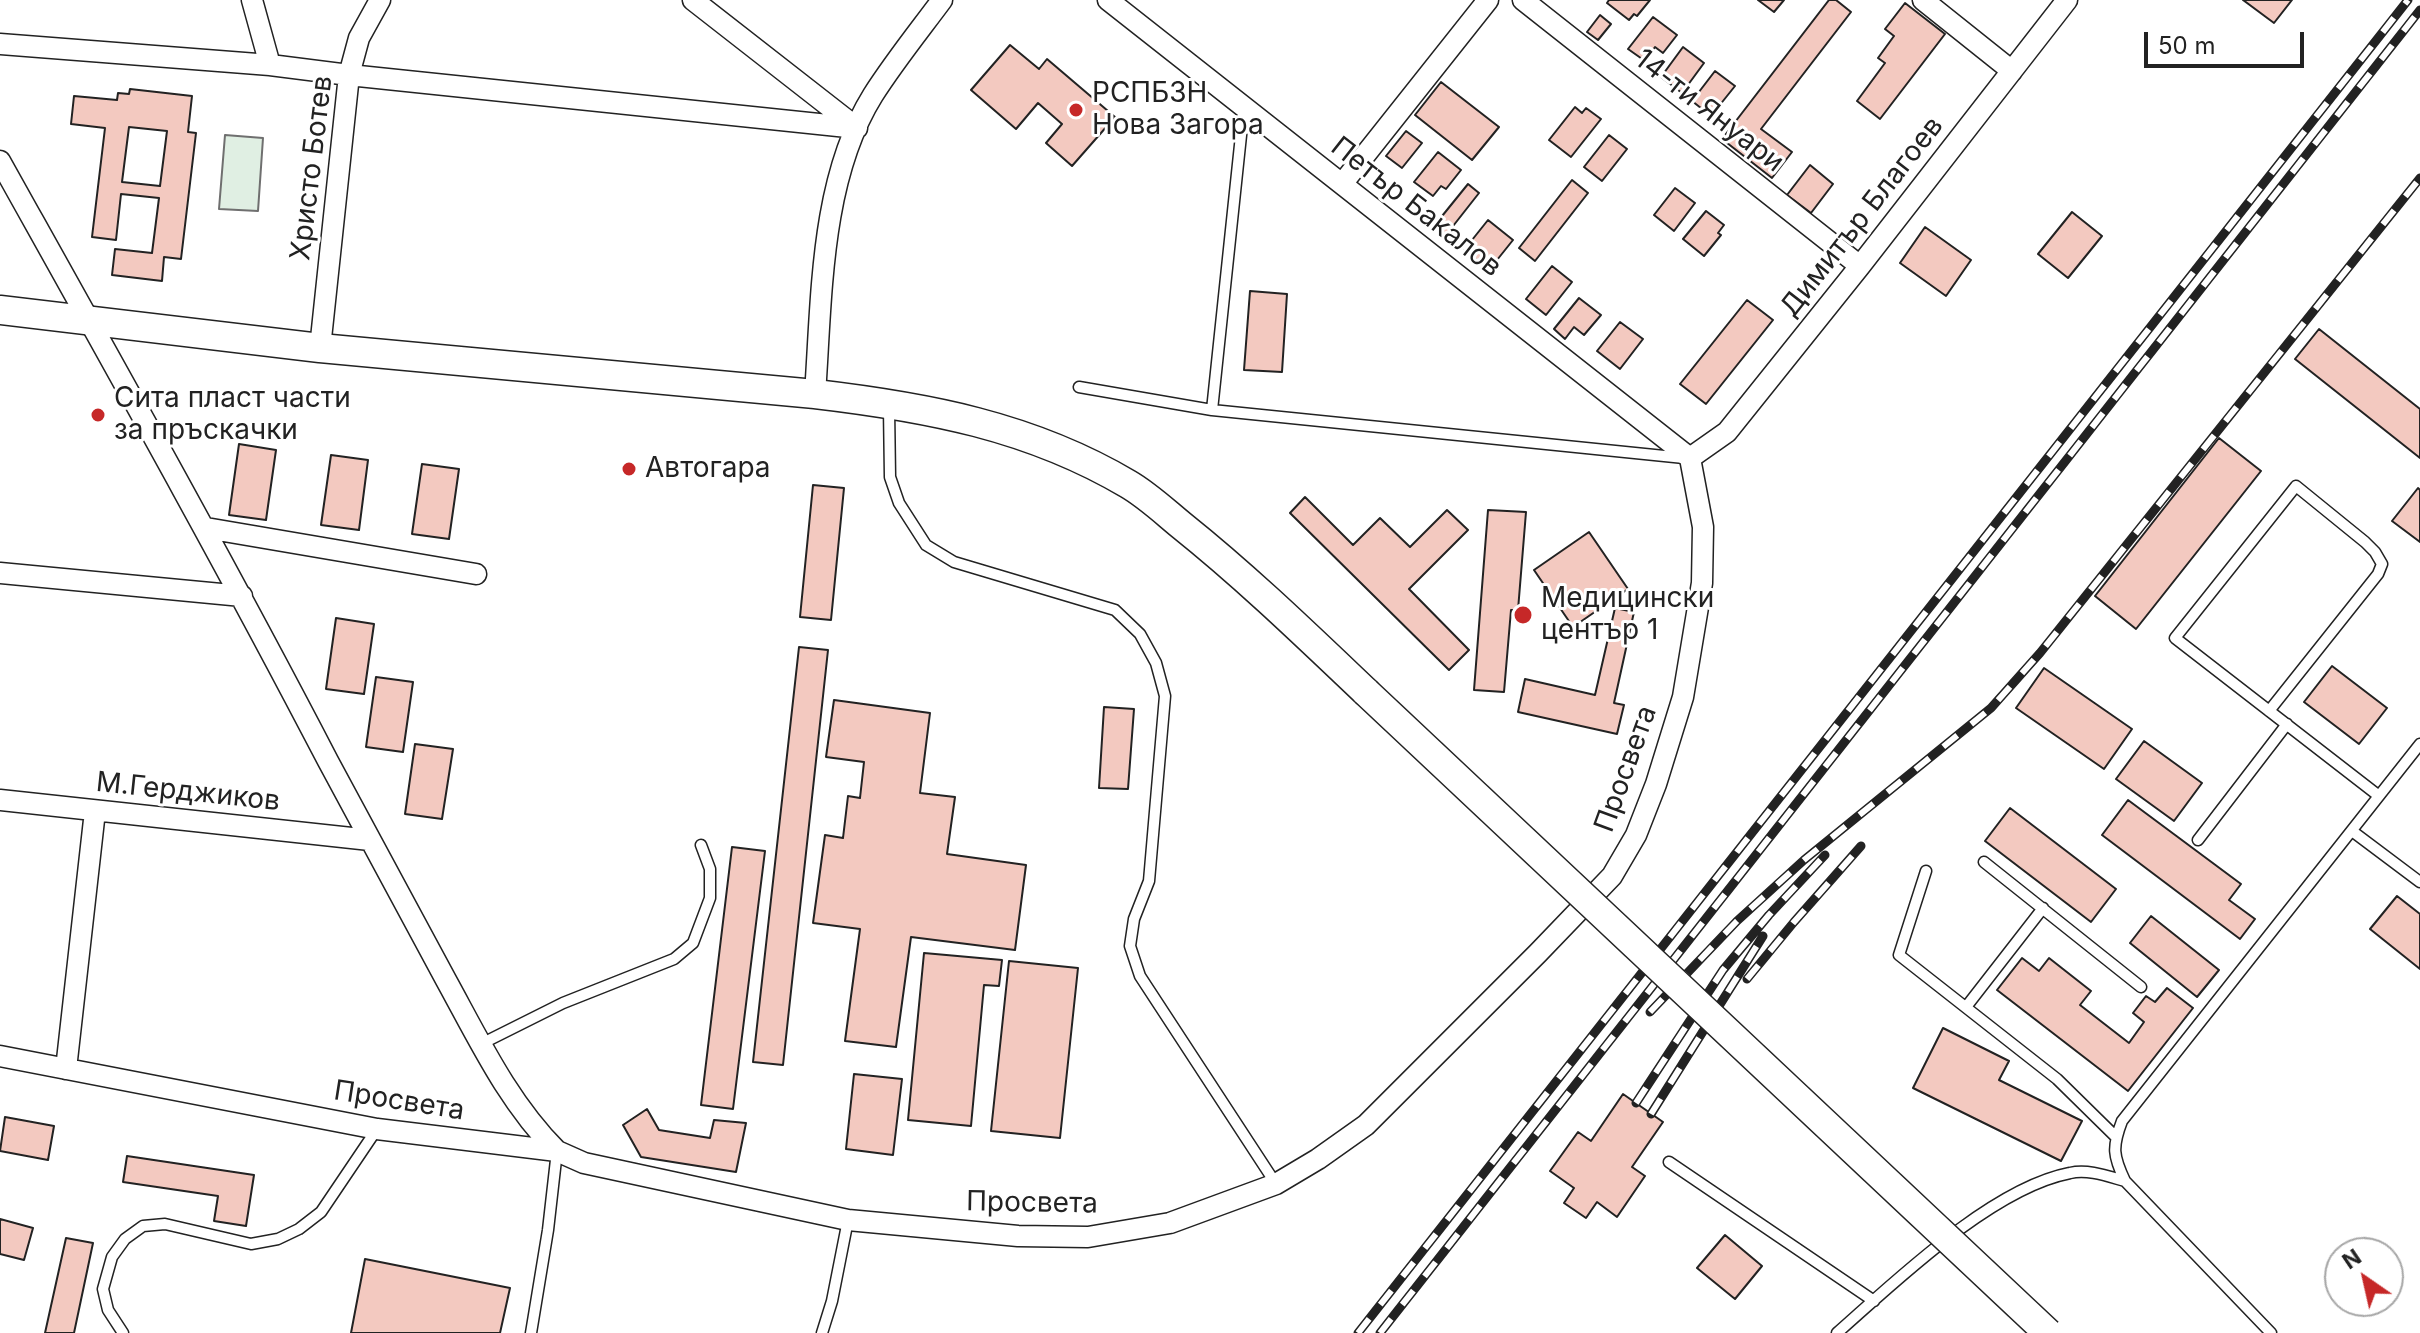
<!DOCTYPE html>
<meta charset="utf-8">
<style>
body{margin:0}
#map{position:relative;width:2420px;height:1333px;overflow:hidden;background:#fff;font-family:Inter,sans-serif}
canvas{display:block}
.north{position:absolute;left:2324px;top:1237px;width:80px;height:80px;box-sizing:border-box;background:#fff;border:2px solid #a7a7a7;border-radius:50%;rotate:326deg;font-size:22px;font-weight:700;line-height:32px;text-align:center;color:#222}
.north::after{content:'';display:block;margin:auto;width:28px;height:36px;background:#c62828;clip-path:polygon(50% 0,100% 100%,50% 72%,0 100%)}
.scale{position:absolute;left:2144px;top:32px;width:160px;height:36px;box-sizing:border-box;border:4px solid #222;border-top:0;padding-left:10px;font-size:24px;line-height:28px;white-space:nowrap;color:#222;-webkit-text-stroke:6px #fff;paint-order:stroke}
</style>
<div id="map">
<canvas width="2420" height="1333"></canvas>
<div class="north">N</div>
<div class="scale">50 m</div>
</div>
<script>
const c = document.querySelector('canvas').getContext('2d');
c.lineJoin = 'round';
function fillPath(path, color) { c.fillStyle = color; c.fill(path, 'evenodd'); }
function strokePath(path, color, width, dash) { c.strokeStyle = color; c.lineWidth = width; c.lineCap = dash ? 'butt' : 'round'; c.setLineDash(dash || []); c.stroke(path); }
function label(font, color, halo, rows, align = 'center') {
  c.font = font + ' Inter,sans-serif'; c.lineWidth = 6; c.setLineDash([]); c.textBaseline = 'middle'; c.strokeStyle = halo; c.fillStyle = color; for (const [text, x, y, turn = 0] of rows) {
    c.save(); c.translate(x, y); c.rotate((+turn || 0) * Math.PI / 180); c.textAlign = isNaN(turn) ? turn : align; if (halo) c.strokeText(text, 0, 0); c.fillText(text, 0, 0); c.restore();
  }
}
const green = new Path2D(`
 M225 135 263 138 258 211 219 209Z`);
fillPath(green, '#e0efe3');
strokePath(green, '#6f6f6f', 2);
const building = new Path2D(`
 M1609 0H1650L1637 16 1634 14 1629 20 1607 3Z
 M1758 0H1784L1774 12Z
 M1829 0H1836L1851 12 1761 129 1792 152 1772 178 1722 139Z
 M2243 0H2292L2274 23Z
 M1905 3 1945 34 1880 119 1857 101 1885 63 1878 58 1894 36 1885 29Z
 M1600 15 1611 24 1598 40 1587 32Z
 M1653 17 1677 35 1663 53 1655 47 1645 61 1628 49Z
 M1010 45 1039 69 1047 59 1115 117 1072 166 1046 143 1062 124 1038 103 1016 129 971 90Z
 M1683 47 1704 63 1682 93 1661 77Z
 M1715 71 1735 86 1711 116 1692 101Z
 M1441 82 1499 127 1472 160 1415 115Z
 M130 89 192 96 188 132 196 133 181 259 164 257 162 281 112 275 115 249 152 253 159 198 121 194 116 240 92 237 105 128 71 124 74 96 117 100 118 93 129 94ZM129 127 167 131 160 186 122 182Z
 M1575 107 1582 113 1586 108 1601 119 1571 157 1549 140Z
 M1406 131 1422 143 1402 168 1386 156Z
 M1609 135 1627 149 1602 181 1584 167Z
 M1438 152 1461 170 1446 189 1441 186 1433 196 1414 182Z
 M1810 165 1833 184 1811 213 1787 195Z
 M1572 180 1588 193 1535 261 1519 248Z
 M1468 184 1479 193 1446 235 1434 226Z
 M1675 188 1695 203 1674 231 1654 215Z
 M1706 211 1724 225 1718 233 1721 235 1704 256 1683 239Z
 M2072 212 2102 236 2068 278 2038 254Z
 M1488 220 1513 240 1489 270 1464 250Z
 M1925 227 1971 260 1946 296 1900 263Z
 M1552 266 1572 282 1546 315 1526 299Z
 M1250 291 1287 294 1282 372 1244 370Z
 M1579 298 1601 315 1584 335 1574 327 1565 339 1554 329Z
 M1747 300 1773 320 1706 404 1680 384Z
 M1620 322 1643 339 1620 369 1597 351Z
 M2319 329 2420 409V458L2295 359Z
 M2219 438 2261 471 2136 629 2095 596Z
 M239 444 276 450 266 520 229 515Z
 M331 455 368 460 359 530 321 525Z
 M422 464 459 469 449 539 412 534Z
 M813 485 844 488 831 620 800 617Z
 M2418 488 2420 490V542L2392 521Z
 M1305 497 1353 545 1380 518 1410 547 1447 510 1468 530 1409 589 1469 650 1449 670 1290 513Z
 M1488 510 1526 512 1518 610H1511L1504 692 1474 690Z
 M1589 532 1628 589 1573 627 1534 570Z
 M1615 608 1634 612 1614 703 1624 705 1617 734 1518 712 1525 679 1595 695Z
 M336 618 374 624 364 694 326 689Z
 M799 647 828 650 783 1065 753 1062Z
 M2332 666 2387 708 2359 744 2304 702Z
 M2044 668 2132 729 2104 769 2016 708Z
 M376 677 413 682 403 752 366 747Z
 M834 700 930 713 920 793 955 797 947 854 1026 865 1015 950 911 937 896 1047 845 1041 860 929 813 923 825 835 843 838 848 796 860 798 864 762 826 757Z
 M1104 707 1134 709 1128 789 1099 788Z
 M2144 741 2202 783 2174 821 2116 779Z
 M415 744 453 749 442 819 405 814Z
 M2128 800 2241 884 2229 900 2255 919 2240 939 2102 835Z
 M2010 808 2116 889 2091 922 1985 841Z
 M732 847 765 851 733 1109 701 1105Z
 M2397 896 2420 914V969L2370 929Z
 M2151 916 2219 970 2197 997 2130 943Z
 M924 953 1002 960 999 986 984 985 971 1126 908 1120Z
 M2022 958 2039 971 2049 958 2091 991 2080 1005 2129 1043 2144 1022 2133 1013 2146 996 2155 1002 2167 988 2193 1008 2128 1091 1997 990Z
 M1009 961 1078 968 1060 1138 991 1131Z
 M1943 1028 2009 1061 1999 1080 2082 1121 2061 1161 1913 1088Z
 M854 1074 902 1079 893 1155 846 1149Z
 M1623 1094 1663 1122 1632 1167 1645 1176 1617 1217 1597 1202 1586 1218 1564 1203 1574 1188 1550 1171 1578 1132 1591 1141Z
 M647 1109 659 1130 710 1138 714 1120 746 1123 736 1172 641 1157 623 1125Z
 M5 1117 54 1126 48 1160 0 1151Z
 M127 1156 254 1175 246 1226 214 1221 218 1196 123 1182Z
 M0 1219 33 1228 24 1260 0 1254Z
 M1725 1235 1762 1266 1735 1299 1697 1268Z
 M66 1238 93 1243 74 1333H45Z
 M365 1259 510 1288 500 1333H351Z`);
fillPath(building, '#f3c9c0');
strokePath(building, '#222', 2);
const lane = new Path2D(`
 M1079 387 1212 410 1684 458
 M889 408 890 477 899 503 926 545 954 562 1115 610 1140 634 1156 663 1165 696 1149 881 1134 919 1130 946 1140 976 1276 1184
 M1212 410 1244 107
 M2269 711 2378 574 2382 564 2375 552 2365 542 2296 486 2175 638 2379 796
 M2352 831 2420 882
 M2198 840 2287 724
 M1984 862 2141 987
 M1926 871 1899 955 2057 1079 2116 1137
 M1966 1007 2043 908
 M481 1044 563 1003 674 959 693 943 710 898V869L701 845
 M1669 1162 1874 1301
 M123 1333 108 1310 103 1289 112 1257 125 1239 143 1226 165 1224 251 1244 278 1239 299 1229 321 1212 377 1129
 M531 1333 548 1230 557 1151
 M822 1333 832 1301 848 1220
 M1837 1333C1896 1281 1992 1188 2070 1173 2088 1169 2107 1176 2125 1181
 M2271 1333 2125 1181C2113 1156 2112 1147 2122 1121L2420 744`);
const street = new Path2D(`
 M252 0 270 65
 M693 0 857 128
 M1108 0 1690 458
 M1523 0 1860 266
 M1923 0 2012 71
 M0 44 270 65 349 75 857 128
 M0 161C111 360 223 559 328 761 367 834 406 907 446 980 479 1040 508 1102 557 1151
 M1342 184 1488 0
 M320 348 349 75 359 38 380 0
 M815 394C822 296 820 180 873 95 894 62 919 31 942 0
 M1690 458 1727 432 1860 266 2067 0
 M206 528 476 574
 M0 573 242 596
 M0 800 370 840
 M0 1056 377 1129 557 1151 584 1163 848 1220 1018 1236 1088 1237 1170 1223 1276 1184 1318 1159 1366 1125 1538 953 1612 876 1636 835 1656 784 1683 697 1702 583 1703 527 1690 458
 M66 1069 95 811`);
const secondary = new Path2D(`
 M0 310 320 348 815 394C926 407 1030 426 1128 484 1147 495 1164 511 1181 525 1246 577 1306 635 1366 692`);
strokePath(lane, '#222', 13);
strokePath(street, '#222', 23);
strokePath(secondary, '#222', 31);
strokePath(lane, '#fff', 10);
strokePath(street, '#fff', 20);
strokePath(secondary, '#fff', 28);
const rail = new Path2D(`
 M1747 979 1794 922 1861 846
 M1650 1012 1737 921 1804 860 1991 708 2040 653 2420 178
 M1636 1103 1723 970 1769 915 1825 855
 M1651 1114 1763 936
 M1358 1333 2408 0
 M1380 1333 2420 10`);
strokePath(rail, '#222', 9);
strokePath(rail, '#fff', 6, [18]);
const secondaryBridge = new Path2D(`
 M1366 692 2048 1333`);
strokePath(secondaryBridge, '#222', 31, []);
strokePath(secondaryBridge, '#fff', 28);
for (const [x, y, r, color] of [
 [1076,110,8,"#c62828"],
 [98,415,8,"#c62828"],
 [629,469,8,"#c62828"],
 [1523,615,10,"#c62828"]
]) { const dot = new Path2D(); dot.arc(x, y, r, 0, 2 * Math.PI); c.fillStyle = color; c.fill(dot); strokePath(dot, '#fff', 3); }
label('28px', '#222', '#fff', [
 ["РСПБЗН",1092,94],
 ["Нова Загора",1092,126],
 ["Сита пласт части",114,399],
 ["за пръскачки",114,431],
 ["Автогара",645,469],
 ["Медицински",1541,599],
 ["център 1",1541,631]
], 'left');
label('28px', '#222', '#fff', [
 ["14-ти Януари",1709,111,38],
 ["Христо Ботев",312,168,-83],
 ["Петър Бакалов",1416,207,38],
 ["Димитър Благоев",1862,217,-52],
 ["Просвета",1626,769,-70],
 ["М.Герджиков",188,792,6],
 ["Просвета",399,1101,9],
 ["Просвета",1032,1203,1]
]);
</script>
